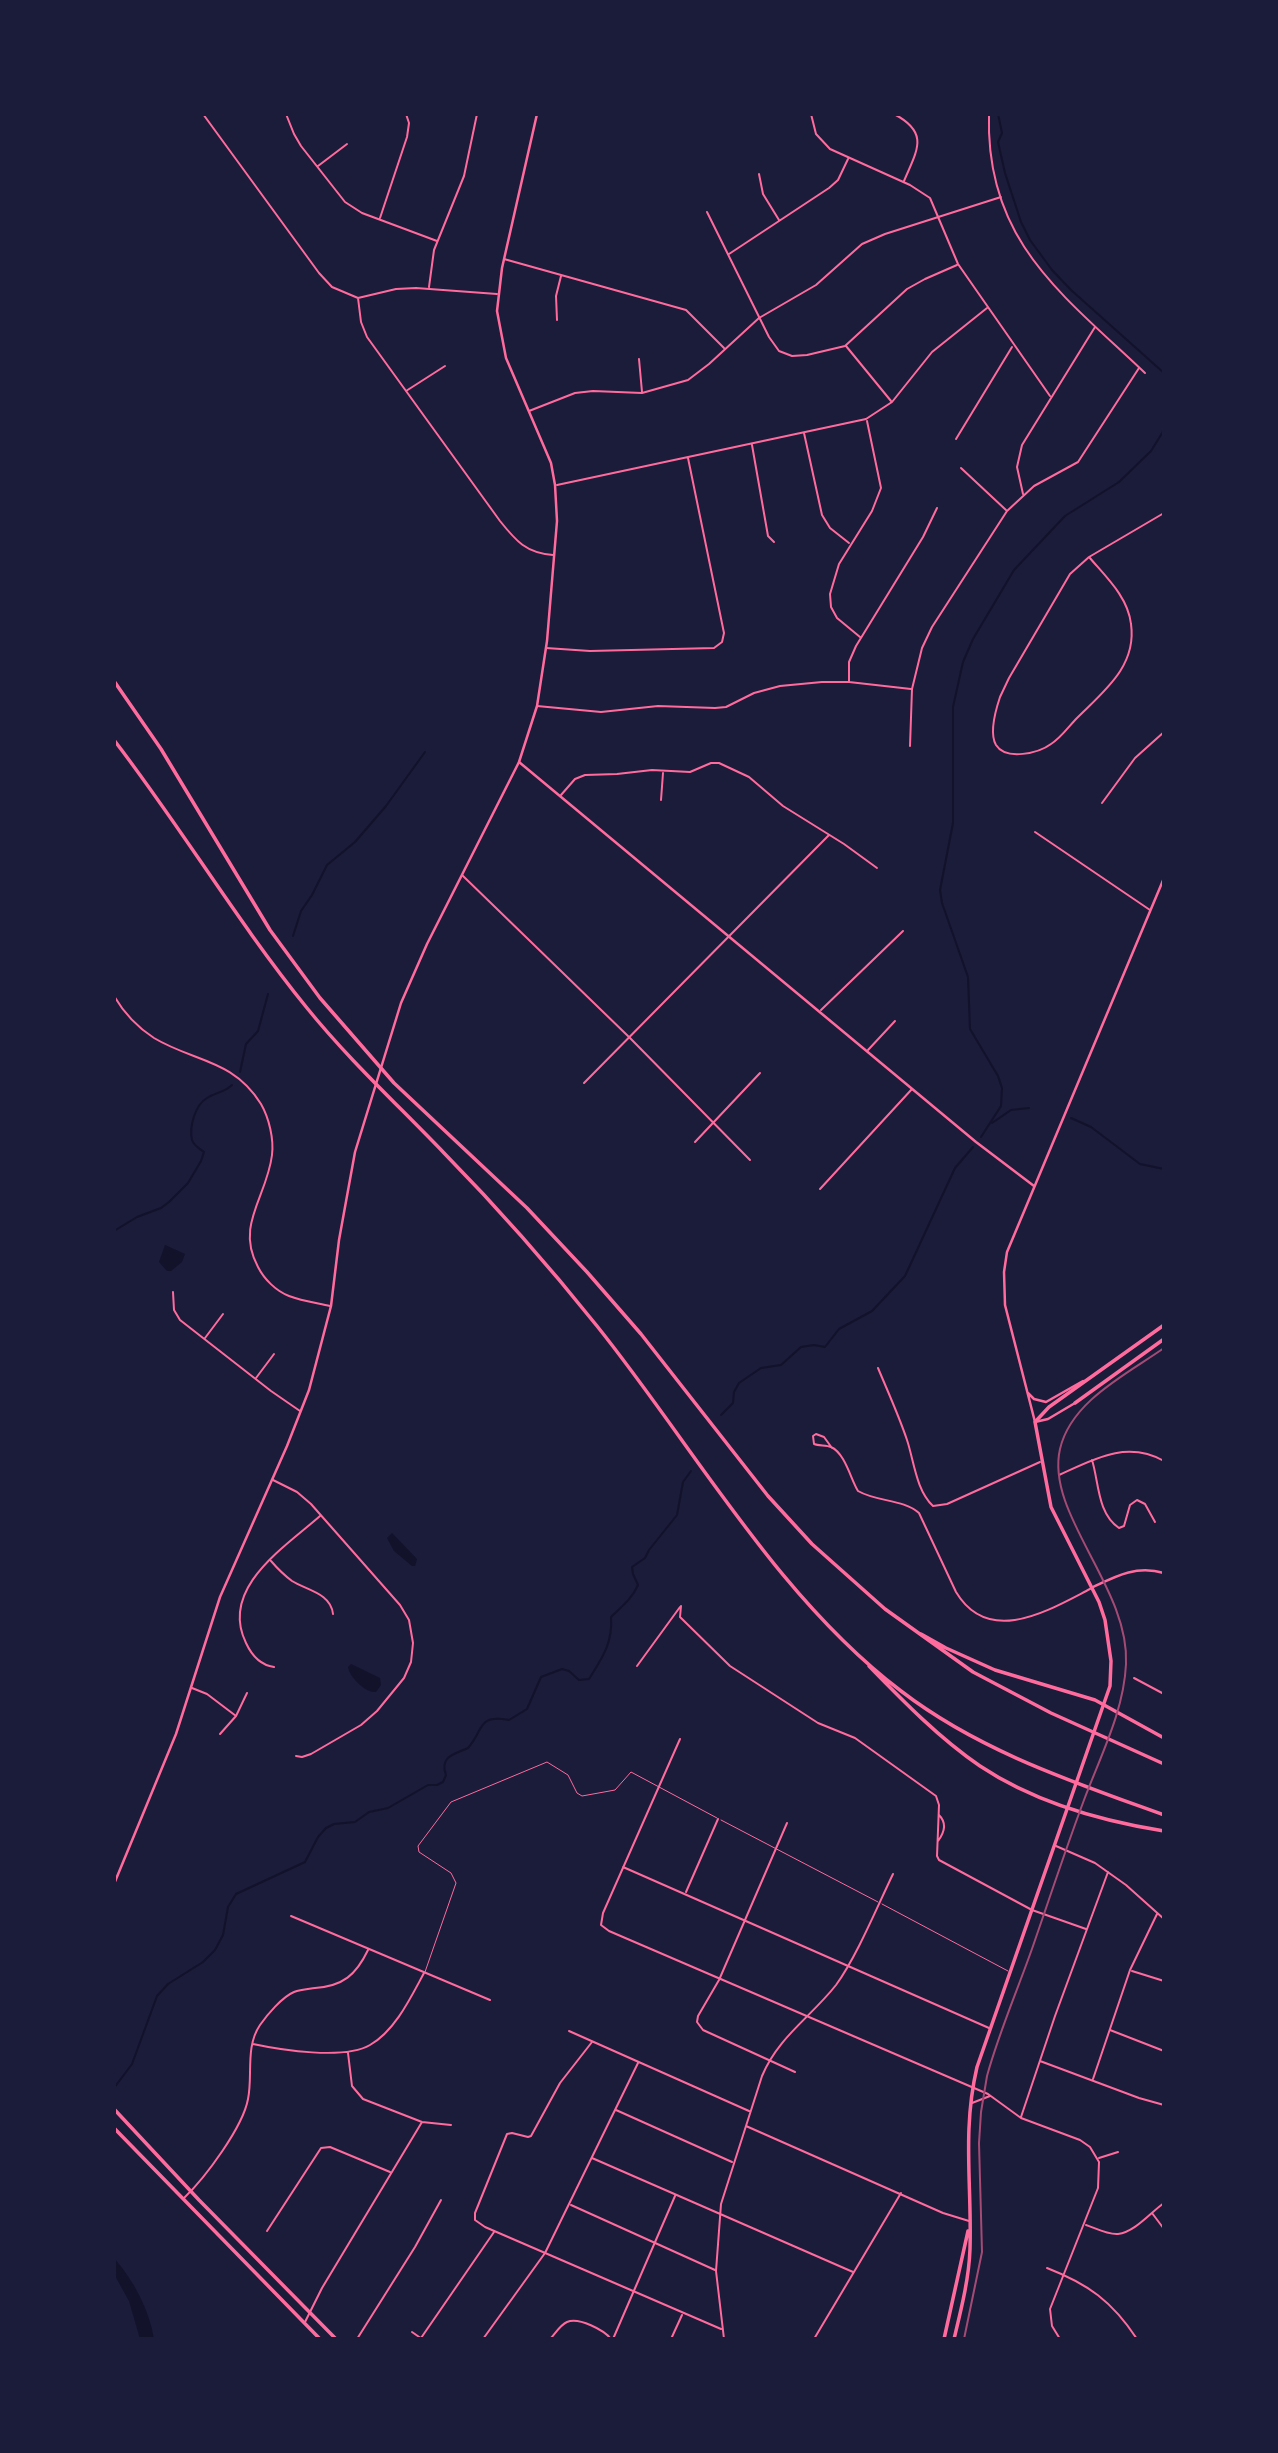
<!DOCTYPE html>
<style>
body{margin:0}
#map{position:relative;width:1278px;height:2453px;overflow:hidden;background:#1b1b3a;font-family:Raleway,sans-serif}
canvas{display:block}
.frame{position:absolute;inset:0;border:116px solid #1b1b3a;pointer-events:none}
</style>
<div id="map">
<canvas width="1278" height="2453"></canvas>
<div class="frame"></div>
</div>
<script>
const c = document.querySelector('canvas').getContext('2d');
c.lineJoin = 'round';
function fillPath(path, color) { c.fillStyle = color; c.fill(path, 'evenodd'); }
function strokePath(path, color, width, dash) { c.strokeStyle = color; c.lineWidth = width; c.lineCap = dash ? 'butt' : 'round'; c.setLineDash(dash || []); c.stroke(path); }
fillPath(new Path2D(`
 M165 1245 185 1254 182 1262 171 1271H167L159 1262Z
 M392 1533 417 1559 415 1566H412L394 1551 387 1538Z
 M351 1664 380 1678 381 1685 376 1692C366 1693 350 1678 348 1667Z
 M114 2258C134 2281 149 2309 154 2339H140L129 2301 114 2274Z`), '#12122b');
strokePath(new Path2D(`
 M998 114 1002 133 998 142 1005 173 1021 222 1030 240 1052 270 1071 290 1164 373
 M293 936 301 911 312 895 327 865 355 842 386 806 425 752
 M240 1072 246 1044 258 1031 268 994
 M1071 1118 1091 1127 1140 1164 1164 1169
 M992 1123 1011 1110 1029 1108
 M981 1137 1001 1106 1002 1088 998 1076 970 1029 968 977 942 903 940 890 953 823V707L963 662 973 639 1014 570 1065 516 1119 482 1151 451 1164 430
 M114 1231 137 1217 161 1208 169 1202 188 1183 201 1161 204 1152C199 1148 194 1146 192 1140 189 1127 195 1105 207 1098 216 1092 224 1093 232 1085
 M721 1415 733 1403 734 1392 739 1383 761 1368 781 1365 801 1347 814 1345 825 1347 839 1329 872 1311 905 1276 955 1168 973 1147
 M114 2088 132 2064 157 1996 168 1984 203 1962 215 1950 223 1935 228 1907 236 1894 305 1862 318 1837 326 1828 334 1824 355 1822 369 1812 388 1808 428 1785H437L443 1782 446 1775C439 1756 455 1754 468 1748 484 1730 477 1714 509 1720L527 1709 541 1677 562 1669 569 1671 579 1680 589 1679C602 1658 613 1643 611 1617 621 1607 632 1599 638 1585L633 1574 632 1567 645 1558 649 1550 677 1515 683 1482 691 1471`), '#12122b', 2);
strokePath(new Path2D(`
 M721 1820 878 1902
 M882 1904 1008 1971
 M425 1972 456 1883 451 1873 419 1852 418 1846 451 1802 547 1762 568 1775 577 1793 582 1796 615 1790 631 1772 717 1818`), '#ff6b9d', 1);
strokePath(new Path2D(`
 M203 114 319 273 332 287 358 298 396 289 416 288 497 294
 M286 114 294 134 301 146 345 202 362 213 437 241
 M811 114 816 134 830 149 910 185 930 198 958 264 1050 396
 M894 114C930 133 917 150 904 181
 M989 114C985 241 1062 294 1145 373
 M318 166 347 144
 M759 174 763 194 779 220
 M707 212 769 337 779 351 792 356 807 355 845 346 907 289 925 279 957 265
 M380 218 407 137 409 123 406 114
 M729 254 829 188 838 180 848 159
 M504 259 686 310 724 348
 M429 287 434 250 464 176 477 114
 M358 298 361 322 367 337 500 521C516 541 526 553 553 555
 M557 320 556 296 561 276
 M846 346 891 401
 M639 359 642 392
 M406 391 445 366
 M529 411 575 393 593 391 642 393 688 380 709 364 759 318 816 285 862 244 885 234 1001 197
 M804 433 822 515 830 528 849 543
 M956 439 1012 347
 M752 445 768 536 774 542
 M961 468 1006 510
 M557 485 866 419 892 402 932 352 987 308
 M1023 494 1017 467 1022 445 1095 327
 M1089 557C1106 577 1128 597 1131 624 1137 666 1104 691 1077 718 1069 726 1061 738 1051 744 1039 753 1006 761 996 745 989 733 996 709 1000 697L1009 678 1070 574 1089 557 1164 513
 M860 637 837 618 831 607 830 594 839 564 872 511 881 488 867 421
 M546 648 590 651 714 648 722 642 724 633 688 458
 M849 681V662L856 646 923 537 937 508
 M537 706 601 712 658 706 715 708 726 707 754 693 780 686 822 682H849L911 689
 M910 746 912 689 922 648 932 627 1007 511 1034 486 1078 462 1139 368
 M561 795 575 779 585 775 617 774 652 770 690 772 711 763H719L749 777 783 806 844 844 877 868
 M661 800 663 773
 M1102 803 1135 758 1164 732
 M1035 832 1150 910
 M462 875 630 1038 750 1160
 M114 996C124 1013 137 1027 154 1038 194 1062 233 1059 261 1104 269 1118 274 1139 272 1155 267 1197 235 1225 258 1267 264 1279 276 1291 289 1296 302 1301 317 1303 330 1306
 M821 1010 903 931
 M868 1050 895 1021
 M584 1083 829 835
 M695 1142 760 1073
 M820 1189 912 1089
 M173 1292 174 1310 180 1320 271 1391 300 1411
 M205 1338 223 1314
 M878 1368C888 1392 899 1416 907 1440 914 1461 916 1490 933 1506L947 1504 1040 1462
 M256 1378 274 1354
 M832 1448 824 1437 816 1434 813 1436 814 1444C819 1446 826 1445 831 1447 845 1453 851 1480 858 1491 877 1502 903 1499 919 1513L956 1592C989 1647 1049 1610 1090 1589
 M1092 1460C1099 1482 1097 1513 1119 1528L1124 1526 1130 1505 1137 1500 1145 1504 1155 1522
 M1059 1475C1094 1459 1127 1440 1164 1461
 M273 1480 297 1492 311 1504 400 1605 409 1620 413 1643 411 1662 404 1678 377 1711 361 1725 311 1754 302 1757 296 1756
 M271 1561C277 1568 284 1575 292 1581 306 1590 331 1593 333 1614
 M681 1606 680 1617 730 1666 818 1723 855 1738 936 1796 939 1805 937 1856 939 1860 1032 1910 1086 1929
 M637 1666 680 1607
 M274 1667C260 1665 252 1656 246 1643 219 1588 285 1547 320 1516
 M1134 1678 1164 1694
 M192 1688 207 1694 236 1716
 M220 1734 236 1716 247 1693
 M680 1739 603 1913 601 1925 609 1931 988 2094 1021 2118 1080 2140 1090 2147 1099 2162 1098 2188 1050 2309 1052 2326 1060 2339
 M787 1823 719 1980 698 2016 697 2022 703 2030 795 2072
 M938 1841C944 1833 947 1823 939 1815
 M1056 1846 1095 1863 1126 1885 1164 1919
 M623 1867 989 2028
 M686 1892 718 1819
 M291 1916 490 2000
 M1132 1971 1164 1981
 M1110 2030 1164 2051
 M569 2031 749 2111
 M592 2042 560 2083 531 2136 528 2137 512 2133 507 2134 475 2213V2220L485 2227 721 2329
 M253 2044C281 2050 344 2060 370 2045 395 2031 411 1997 424 1973
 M348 2053 352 2086 363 2099 422 2122 451 2125
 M1040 2061 1139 2098 1164 2105
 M1093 2079 1130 1970 1157 1914
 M972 2103 990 2096
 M616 2110 732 2162
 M1021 2117 1055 2016 1108 1872
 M746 2126 943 2213 969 2221
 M592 2158 853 2272
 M1099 2158 1118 2152
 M184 2198C205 2178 243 2127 248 2099 253 2075 245 2047 260 2025 267 2015 282 1997 294 1992 301 1989 309 1989 315 1988 343 1986 356 1975 368 1950
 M571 2205 715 2270
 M1152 2213 1164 2229
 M1086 2225C1095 2228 1108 2235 1118 2234 1135 2232 1151 2212 1164 2203
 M267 2231 321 2148 330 2147 390 2172
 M1047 2268C1088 2284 1112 2301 1137 2339
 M305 2322 322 2288 422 2122
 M412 2332 422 2339
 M421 2338 494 2232
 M357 2339 415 2247 441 2200
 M483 2339 545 2253 638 2063
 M550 2339C555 2334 560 2325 567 2322 579 2317 604 2330 611 2339
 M613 2339 675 2196
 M671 2339 682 2315
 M724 2339 716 2271 721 2204 762 2076C778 2037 811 2017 836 1985 857 1956 877 1907 893 1874
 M814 2339 901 2193`), '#ff6b9d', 2);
strokePath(new Path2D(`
 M1162 114 1164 115
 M519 762 976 1142 1034 1186
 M1091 1588C1116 1576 1136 1565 1164 1573`), '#ff6b9d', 2.5);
strokePath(new Path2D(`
 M1028 1393 1034 1399 1046 1402 1083 1381
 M1075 1403 1048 1419 1035 1422 1005 1305 1004 1272 1007 1252 1164 878
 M114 1884 176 1734 220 1597 287 1446 309 1390 331 1306 339 1240 355 1152 401 1003 427 944 519 762 537 706 547 641 557 521 555 485 551 463 506 358 497 311 502 268 537 114`), '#ff6b9d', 2.5);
strokePath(new Path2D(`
 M1075 1403 1164 1339
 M114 2109 199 2200 336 2339
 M114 2128 320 2339
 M944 2339 968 2231
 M954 2339C961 2310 969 2279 970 2249 972 2185 962 2131 977 2067L1110 1686 1111 1661 1105 1620 1099 1602 1051 1507 1035 1422 1049 1407 1164 1325`), '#ff6b9d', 3.5);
strokePath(new Path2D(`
 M114 681 161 749 270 930 320 998 394 1083 527 1208 587 1272 641 1334 768 1496 812 1544 885 1609 973 1672 1051 1713 1164 1764
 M114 740C181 827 238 923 307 1008 349 1060 398 1105 444 1153 498 1208 549 1266 597 1326 694 1447 777 1597 901 1691 979 1751 1073 1782 1164 1815
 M921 1634 946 1648 995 1670 1095 1700 1164 1738
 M869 1666C903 1701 939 1738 980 1766 1034 1802 1101 1821 1164 1831`), '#ff6b9d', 3.5);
strokePath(new Path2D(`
 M964 2339 982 2252 979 2143 981 2112 987 2076C999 2032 1018 1989 1033 1946 1050 1897 1066 1848 1084 1800 1100 1757 1124 1711 1126 1664 1130 1588 1045 1514 1060 1449 1071 1401 1127 1374 1164 1348`), '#a44b75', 2);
</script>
